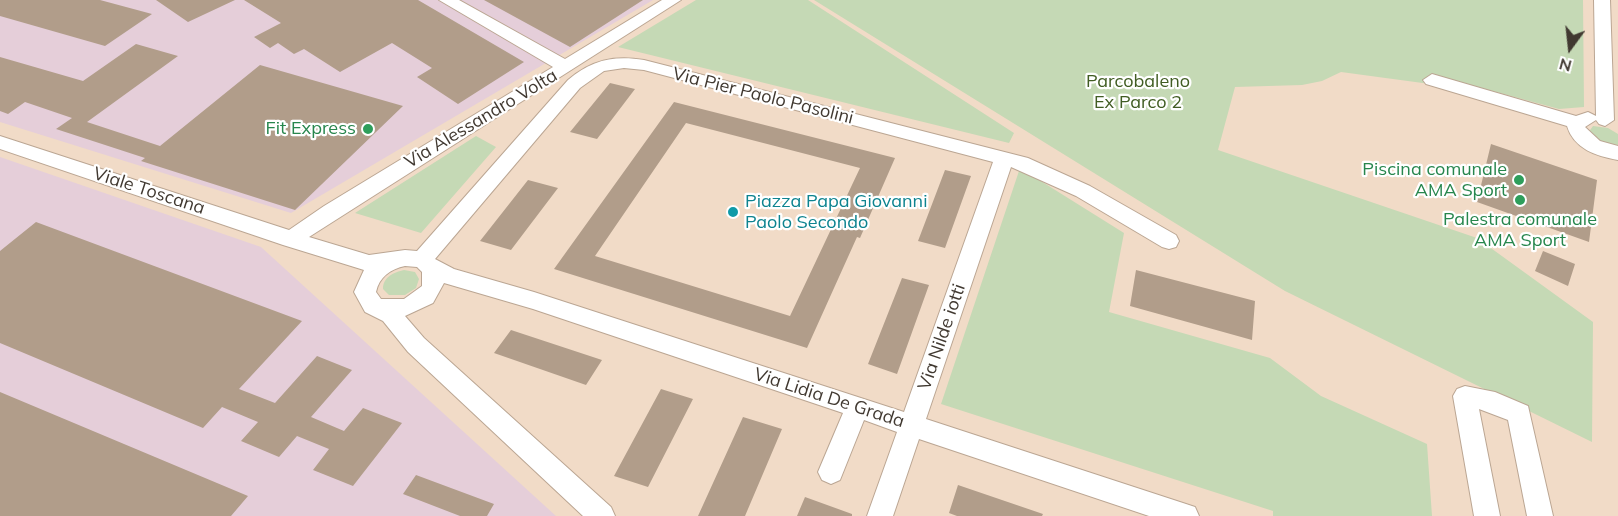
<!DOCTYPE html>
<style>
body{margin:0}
#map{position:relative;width:1618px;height:516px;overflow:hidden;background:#f1dbc7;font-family:Mulish,sans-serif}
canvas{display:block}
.north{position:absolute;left:1540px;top:18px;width:60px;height:60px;-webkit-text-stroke:4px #fff;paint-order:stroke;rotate:195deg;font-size:16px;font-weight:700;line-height:24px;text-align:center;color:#413931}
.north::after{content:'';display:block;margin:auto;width:21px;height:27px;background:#413931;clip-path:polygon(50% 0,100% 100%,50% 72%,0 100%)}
</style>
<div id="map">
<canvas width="1618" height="516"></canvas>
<div class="north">N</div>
</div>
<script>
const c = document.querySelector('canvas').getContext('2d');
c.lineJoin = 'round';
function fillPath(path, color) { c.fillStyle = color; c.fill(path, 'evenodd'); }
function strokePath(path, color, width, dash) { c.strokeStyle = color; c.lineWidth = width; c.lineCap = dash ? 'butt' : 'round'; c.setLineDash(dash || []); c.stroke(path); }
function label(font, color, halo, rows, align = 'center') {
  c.font = font + ' Mulish,sans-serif'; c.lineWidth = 4.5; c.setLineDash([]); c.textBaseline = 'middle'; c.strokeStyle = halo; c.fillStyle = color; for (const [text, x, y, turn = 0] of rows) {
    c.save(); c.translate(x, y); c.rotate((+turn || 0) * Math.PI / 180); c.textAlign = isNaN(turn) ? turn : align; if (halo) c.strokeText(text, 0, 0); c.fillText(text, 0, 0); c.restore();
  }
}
fillPath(new Path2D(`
 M0 0H653L291 213 0 122Z
 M0 157 261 247 556 516H0Z`), '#e5ced9');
fillPath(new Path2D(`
 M696 0H808L1014 133 1009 143 618 47Z
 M814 0H1583L1584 107 1559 109 1474 86 1432 80 1430 84 1341 72 1322 81 1302 85 1235 87 1218 150 1477 238 1593 322 1592 442 1285 291Z
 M1593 126 1608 128 1618 134V145L1600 143 1588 133Z
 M476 136 496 147 421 233 355 213Z
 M1020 168 1124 233 1109 312 1270 358 1321 396 1427 444 1432 516H1273V511L941 404Z
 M404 270 415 272 419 279 416 288 405 295H389L383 289C383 277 394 272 404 270Z`), '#c5d9b5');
fillPath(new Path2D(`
 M0 0H100L152 14 105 46 0 16Z
 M156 0H235L188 22Z
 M244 0H418L524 62 458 104 417 77 432 68 392 43 340 72 304 49 294 54 278 43 270 48 254 37 281 23Z
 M484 0H643L570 47Z
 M136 44 178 56 87 122 160 146 260 65 403 106 295 210 141 161 145 158 56 129 72 118 25 102 8 114 0 111V57L83 81Z
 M610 83 635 89 597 139 570 132Z
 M674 102 895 158 860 238 857 237 807 348 554 269ZM686 123 860 168 790 316 595 256Z
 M1491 144 1597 180 1589 242 1477 202Z
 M945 170 971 176 945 248 918 241Z
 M528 180 558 188 511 250 480 241Z
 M36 222 302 321 239 389 275 403 317 356 352 370 311 417 344 431 363 408 402 423 353 486 313 470 329 449 297 436 279 457 241 441 258 422 222 407 203 428 0 343V251Z
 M1543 251 1575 264 1568 286 1535 271Z
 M1136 270 1255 301 1252 340 1130 306Z
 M902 278 929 285 897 374 868 364Z
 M511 330 602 360 586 385 494 353Z
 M661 389 693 399 648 487 614 476Z
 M0 392 248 496 231 516H0Z
 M743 417 782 429 745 516H698Z
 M416 475 494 504 487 516H460L403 494Z
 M958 485 1043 514 1042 516H957L949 513Z
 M805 497 852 514V516H797Z`), '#b19d8a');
const minor = new Path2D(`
 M439 0H459L565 59 662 0H681L309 237 369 255 405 250 417 251 568 80C591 60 614 55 644 60L1028 158 1090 186 1176 235 1179 241 1176 247 1169 249 1162 247 1076 196 1011 167 926 419 1186 504 1195 507 1199 516H1149L919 439 893 516H867L897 432 864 420 840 480 831 484 822 480 818 472 843 413 533 309 444 283 433 303 405 316 424 338 611 507 615 516H583L408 352 383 321 365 312 354 292 364 270 283 245 0 149V136L289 230 324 206 553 67ZM624 68 644 70 993 162 904 412 534 292 454 269 435 259 580 88 604 71ZM405 266 417 267 422 272V286L404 299H381L376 292C379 277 391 269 405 266Z
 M1594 0H1610L1614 120 1605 126 1599 124 1596 120 1585 127 1600 141 1618 146V160C1596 156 1574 149 1567 126L1426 84 1423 80 1432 74 1576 116 1588 112 1596 116Z
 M1465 386 1495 392 1528 406 1553 516H1527L1508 420 1479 409 1500 516H1474L1453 396 1457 389Z`);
strokePath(minor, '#bba693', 2);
fillPath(minor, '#fff');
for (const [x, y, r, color] of [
 [368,129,6,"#2e9e5b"],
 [1519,180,6,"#2e9e5b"],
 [1520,200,6,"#2e9e5b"],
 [733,212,6,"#0f9aa8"]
]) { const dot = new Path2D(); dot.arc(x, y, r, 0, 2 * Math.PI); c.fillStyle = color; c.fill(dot); strokePath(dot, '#fff', 2); }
label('18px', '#415d23', '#fff', [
 ["Parcobaleno",1138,82],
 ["Ex Parco 2",1138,103]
]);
label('18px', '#413931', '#fff', [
 ["Via Pier Paolo Pasolini",763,96,14],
 ["Via Alessandro Volta",481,119,-31],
 ["Viale Toscana",149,191,18],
 ["Via Nilde iotti",942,337,-71],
 ["Via Lidia De Grada",829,398,18]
]);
label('18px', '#27864d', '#fff', [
 ["Fit Express",356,129],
 ["Piscina comunale",1507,170],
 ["AMA Sport",1507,191],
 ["Palestra comunale",1520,220,"center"],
 ["AMA Sport",1520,241,"center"]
], 'right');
label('18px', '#0d838f', '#fff', [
 ["Piazza Papa Giovanni",745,202],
 ["Paolo Secondo",745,223]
], 'left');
</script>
